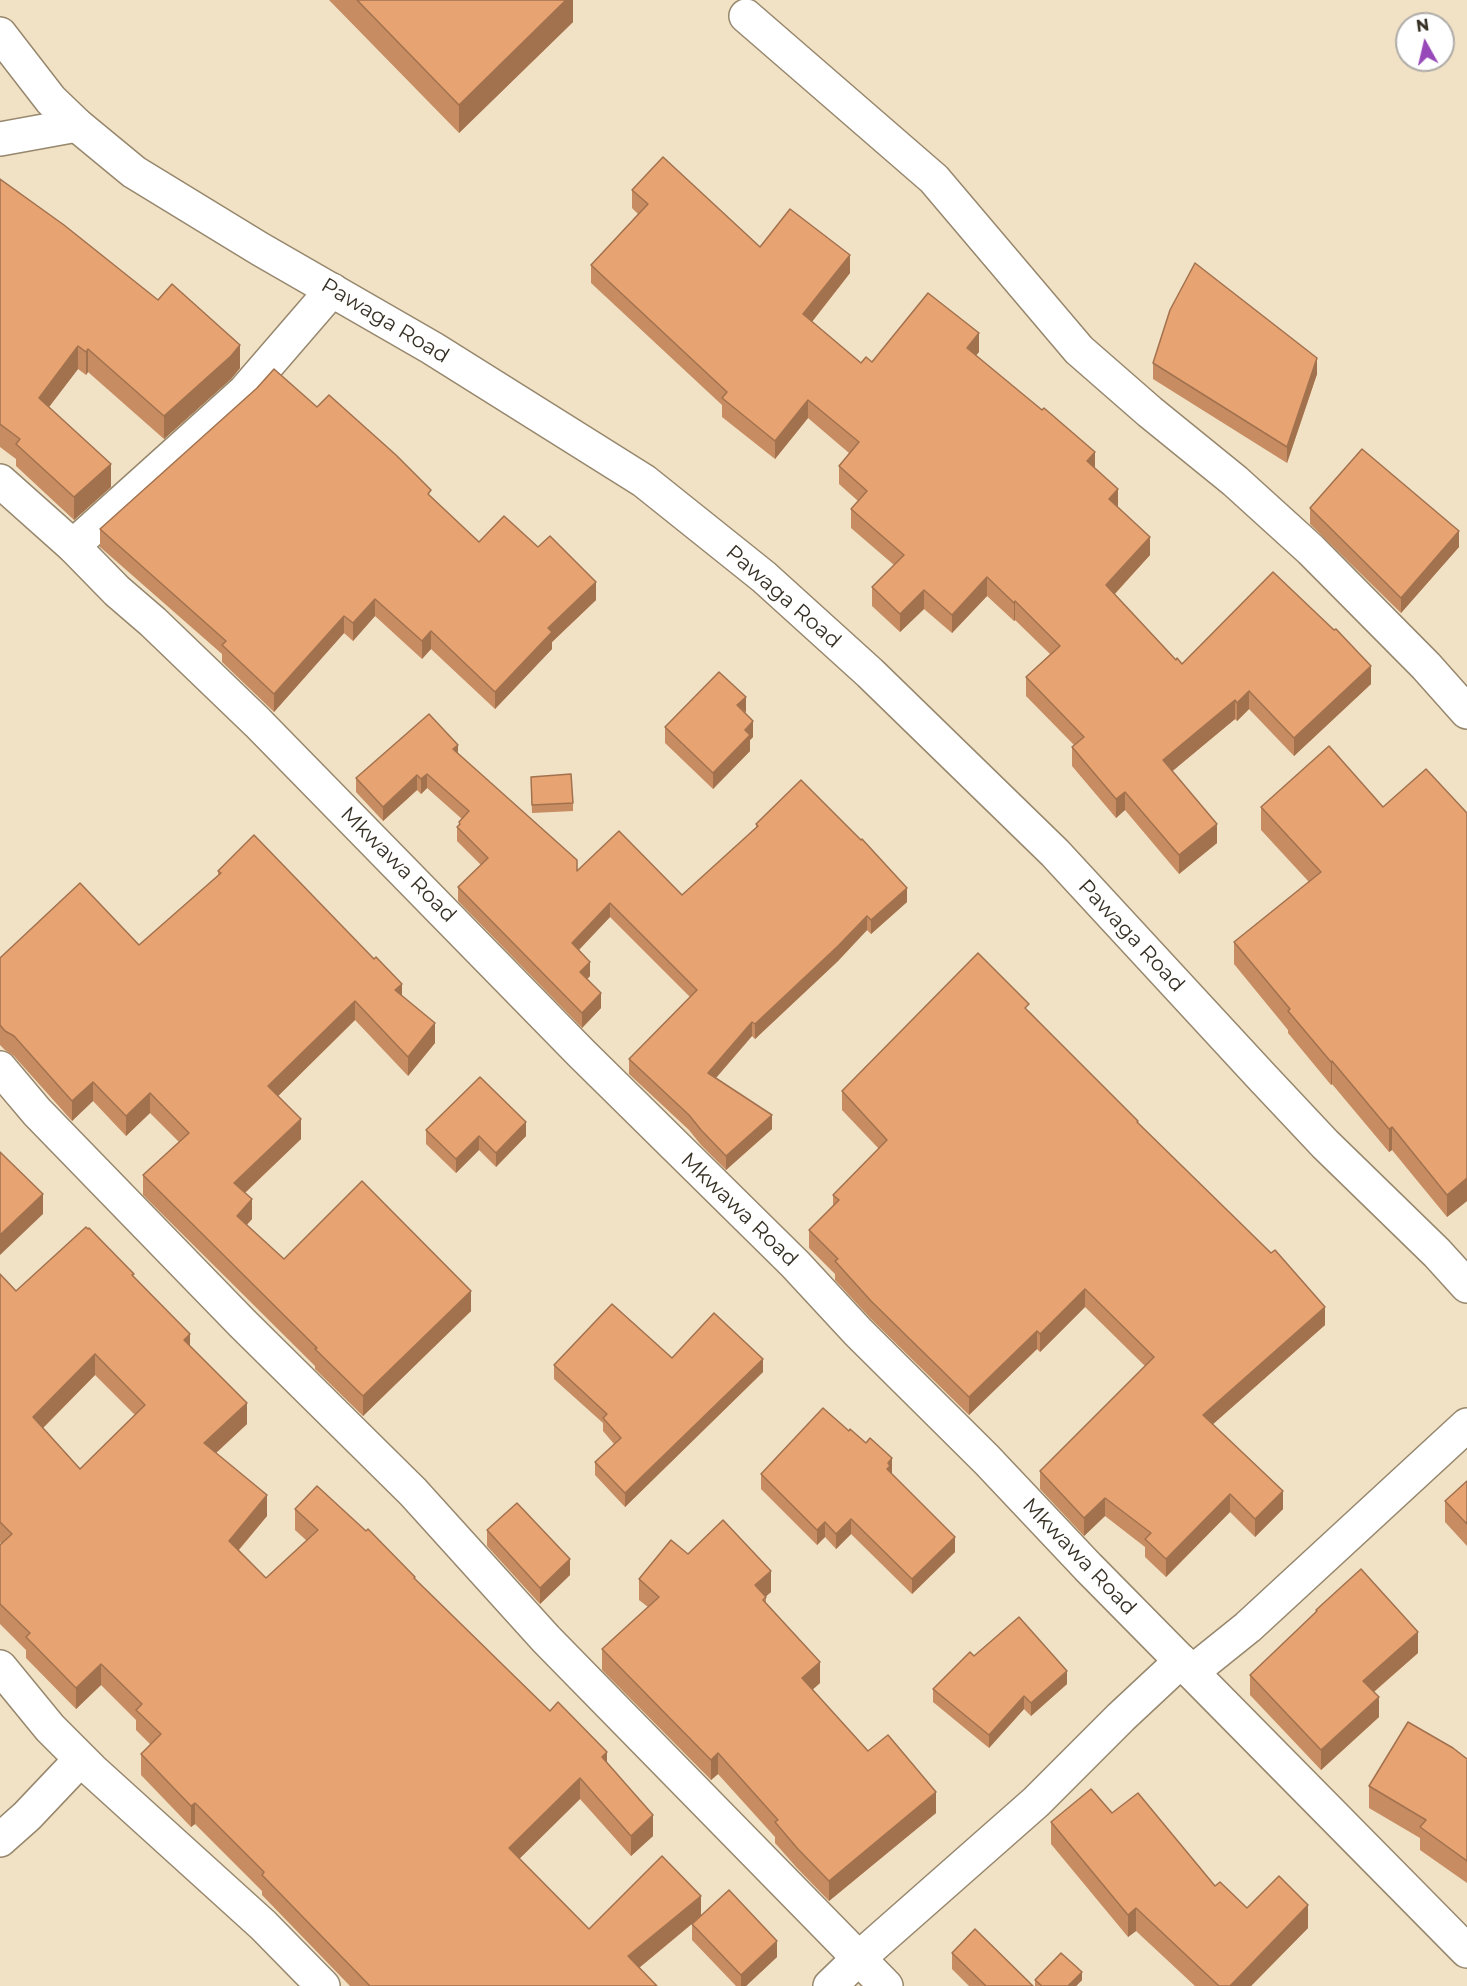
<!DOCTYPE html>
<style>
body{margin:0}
#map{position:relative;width:1467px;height:1986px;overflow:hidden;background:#f1e1c5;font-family:Montserrat,sans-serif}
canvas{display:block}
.north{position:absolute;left:1395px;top:12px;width:60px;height:60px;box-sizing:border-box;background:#fff;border:2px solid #afaca8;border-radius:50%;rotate:352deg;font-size:16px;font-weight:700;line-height:24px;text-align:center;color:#363025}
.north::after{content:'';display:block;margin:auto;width:21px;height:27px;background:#9749b9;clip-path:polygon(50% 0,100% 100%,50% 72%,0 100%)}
</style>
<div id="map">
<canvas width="1467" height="1986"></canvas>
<div class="north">N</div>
</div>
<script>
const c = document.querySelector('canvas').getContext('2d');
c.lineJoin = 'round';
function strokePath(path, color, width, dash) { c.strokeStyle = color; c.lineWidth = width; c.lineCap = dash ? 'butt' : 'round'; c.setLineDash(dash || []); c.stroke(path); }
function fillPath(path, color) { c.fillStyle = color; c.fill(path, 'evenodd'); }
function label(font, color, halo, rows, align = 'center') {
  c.font = font + ' Montserrat,sans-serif'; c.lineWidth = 6; c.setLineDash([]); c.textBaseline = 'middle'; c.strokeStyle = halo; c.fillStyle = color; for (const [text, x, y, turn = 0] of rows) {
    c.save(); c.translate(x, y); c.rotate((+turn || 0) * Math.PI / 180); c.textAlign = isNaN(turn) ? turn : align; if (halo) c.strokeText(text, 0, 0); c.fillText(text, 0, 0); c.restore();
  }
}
const street = new Path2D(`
 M746 16 934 179 1079 350 1150 412 1235 481 1311 550 1426 666 1467 712
 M0 139 77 125
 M73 546 244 392 332 290
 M0 1068 37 1112 242 1323 413 1492 546 1639 886 1986
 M0 1667 50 1728 92 1770 263 1925 323 1986
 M1192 1672 1248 1627 1467 1425
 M0 1840 27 1816 81 1759
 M830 1986 859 1958 1036 1802 1121 1717 1181 1661`);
const secondary = new Path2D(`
 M0 34 51 100 77 125 134 172 260 249 432 348 644 481 764 577 870 673 1055 853 1262 1077 1325 1144 1437 1253 1467 1286
 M0 481 73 546 117 591 153 622 258 723 581 1053 795 1264 858 1332 987 1460 1088 1567 1467 1951`);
strokePath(street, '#96876d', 36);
strokePath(secondary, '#96876d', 36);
strokePath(street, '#fff', 33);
strokePath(secondary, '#fff', 33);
fillPath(new Path2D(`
 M329 0H573V22L459 133Z
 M0 179 240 368 231 379 164 439 88 372 86 375 78 369 49 407 111 487 74 520 16 466V459L0 447Z
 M632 190 760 247 850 273 812 322 861 363 979 352 976 355 1095 468 1118 508 1150 555 1115 594 1176 660 1182 664 1371 684 1294 756 1249 709 1237 721 1235 719 1172 771 1217 843 1179 874 1125 810 1116 818 1072 766V747L1074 745 1026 696V677L1050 654 1015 620 1014 621 987 596 952 633 924 609 900 632 872 606V587L894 565 851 528V509L858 501 839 484V466L849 453 808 418 775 459 722 417V405L591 283V265L638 214 632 208Z
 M1153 363 1317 374 1287 463 1153 379Z
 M317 407 431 497 479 542 596 600 552 642V649L495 709 431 649 422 659 375 616 353 641 344 633 274 712 222 662V654L100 547V529Z
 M1310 508 1459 547 1401 613 1310 524Z
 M745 713 753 737 750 740V751L713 789 665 743V727Z
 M458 753 577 871 682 895 756 829V824L907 902 871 934 867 930 838 961 755 1039 752 1036 716 1078 772 1129 726 1170 701 1145 689 1130 629 1074V1059L690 997 610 917 579 950 590 976 587 979 601 1008 582 1028 458 901V887L481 865 457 841V827L459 826V822L462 819 427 788 421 794 417 790 383 821 356 792V778Z
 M531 785 573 803V811L532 813Z
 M1261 807H1383L1467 813V1201L1447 1217 1392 1150 1389 1152 1332 1084 1331 1085 1288 1033V1030L1234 964V942L1309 882 1261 830Z
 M218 871 402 996 435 1043 408 1076 355 1020 278 1096 301 1139 245 1193 252 1219 247 1225 284 1259 471 1311 363 1416 315 1369V1366L143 1195V1175L179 1142 150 1113 126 1136 93 1101 72 1121 14 1056 5 1050 0 1045V958L139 945 218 876Z
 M1029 1011 1138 1124 1325 1325 1213 1424 1283 1509 1255 1537 1230 1512 1166 1577 1145 1557V1547L1105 1516 1084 1536 1040 1489V1471L1145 1366 1085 1307 1040 1352 1037 1349 969 1415 871 1319 835 1280V1274L809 1248V1230L833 1206V1195L879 1149 842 1110V1091Z
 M426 1130 526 1136 496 1167 479 1150 456 1173 426 1144Z
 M0 1274 16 1291 134 1277 190 1346 247 1424 216 1453 267 1516 239 1550 266 1578 307 1541 295 1530V1509L415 1579 550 1711 607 1762 653 1836 631 1856 580 1799 519 1859 589 1929 701 1916 777 1957 746 1986H736L692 1940V1924L639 1968 657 1986H350L262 1895V1891L195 1824 191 1827 141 1775V1754L151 1745 136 1730V1720L101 1685 76 1709 26 1658V1650L0 1624V1545L1 1544 0 1542ZM95 1375 135 1415 80 1469 43 1428Z
 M672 1358 763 1372 625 1507 595 1475V1462L614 1444 603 1431V1423L554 1379V1365Z
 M892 1473V1474L955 1552 912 1594 851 1534 836 1549 825 1537 817 1545 761 1489V1474Z
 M1467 1481V1546L1445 1522V1501Z
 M487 1530 570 1575 540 1604 487 1546Z
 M688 1554 771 1592 766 1596V1603L820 1683 812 1690 868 1751 936 1813 829 1901 797 1868 775 1843V1837L718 1774 711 1780 602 1670V1649L648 1607 639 1600V1579Z
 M1316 1610 1418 1653 1374 1692 1379 1717 1321 1770 1250 1695V1675L1316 1612Z
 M974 1656 1067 1684 1031 1716 1024 1709 989 1748 933 1702V1689Z
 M1467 1759V1883L1420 1850V1838L1369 1808V1786Z
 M1112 1813 1247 1908 1308 1928 1251 1986H1195L1136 1931 1128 1937 1051 1844V1822Z
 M952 1953 1033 1986H969L952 1969Z
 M1035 1980H1082L1076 1986H1035Z`), '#c78c61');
fillPath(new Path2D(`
 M566 0H573V22L459 133V105Z
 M850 255V273L803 333V314Z
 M979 333V352L967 366V348Z
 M240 345V368L231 379 164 439V416Z
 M78 346V369L39 420V398Z
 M88 349V372L86 375V352Z
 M1317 358V374L1287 463V447Z
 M808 400V418L775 459V441Z
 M1095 452V470L1087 461Z
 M111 464V487L74 520V497Z
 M1118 489V507L1109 499Z
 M1459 531V547L1401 613V598Z
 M1150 537V555L1106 603V585Z
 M987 577V596L952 633V615Z
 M596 582V600L552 642V649L495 709V692L548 628Z
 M924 590V609L900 632V614Z
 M375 599V616L353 641V623Z
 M1015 601V620L1014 621V603Z
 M344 616V633L274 712V694Z
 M431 631V649L422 659V641Z
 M1371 666V684L1294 756V738Z
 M1249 691V709L1237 721V703Z
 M746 697V713L737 705Z
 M1235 700V719L1163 779V760Z
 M753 721V737L750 740V751L713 789V773L745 730Z
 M458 745V760L453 749Z
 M427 774V788L421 794V779Z
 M417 775V790L383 821V807Z
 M1125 792V810L1116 818V799Z
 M1217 824V843L1179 874V855Z
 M907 888V902L871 934V920Z
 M610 903V917L572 957V943Z
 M867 916V930L838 961 755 1039V1024Z
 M590 962V976L580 986V972Z
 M402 984V1004L395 990Z
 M601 993V1008L582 1028V1013Z
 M355 1001V1020L268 1106V1086Z
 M752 1022V1036L708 1087V1073Z
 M435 1023V1043L408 1076V1057Z
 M1332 1061V1084L1331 1085V1062Z
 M93 1082V1101L72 1121V1101Z
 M150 1093V1113L126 1136V1116Z
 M772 1115V1129L726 1170V1156Z
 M301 1119V1139L234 1203V1183Z
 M526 1122V1136L496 1167V1153Z
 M1392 1127V1150L1389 1152V1129Z
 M479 1136V1150L456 1173V1159Z
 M1467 1178V1201L1447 1217V1195Z
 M43 1194V1214L0 1255V1235Z
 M252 1199V1219L237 1235V1216Z
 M1085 1289V1307L1040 1352V1334Z
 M471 1291V1311L363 1416V1396Z
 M1325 1307V1325L1203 1433V1415Z
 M1037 1331V1349L969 1415V1397Z
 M190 1334V1355L184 1340Z
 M95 1354V1375L33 1438V1417Z
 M763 1359V1372L625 1507V1493Z
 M247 1403V1424L204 1464V1443Z
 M892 1458V1473L890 1476 887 1469 888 1463Z
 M1283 1491V1509L1255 1537V1519Z
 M1230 1494V1512L1166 1577V1559Z
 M267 1495V1516L229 1561V1541Z
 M1105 1498V1516L1084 1536V1518Z
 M851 1519V1534L836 1549V1534Z
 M825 1522V1537L817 1545V1530Z
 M955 1537V1552L912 1594V1579Z
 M570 1559V1575L540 1604V1588Z
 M771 1571V1592L755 1606V1585Z
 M1418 1632V1653L1363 1701V1681Z
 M820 1662V1683L802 1699V1678Z
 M101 1664V1685L76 1709V1688Z
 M1067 1671V1684L1031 1716V1703Z
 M1024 1696V1709L989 1748V1735Z
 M1379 1697V1717L1321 1770V1750Z
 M607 1752V1773L602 1757Z
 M718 1753V1774L711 1780V1760Z
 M580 1778V1799L509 1869V1848Z
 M936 1792V1813L829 1901V1881Z
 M195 1803V1824L191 1827V1806Z
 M653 1815V1836L631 1856V1836Z
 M701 1896V1916L628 1977V1956Z
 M1308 1905V1928L1251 1986H1230Z
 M1136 1908V1931L1128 1937V1915Z
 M777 1941V1957L746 1986H741V1975Z
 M1082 1972V1980L1076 1986H1068Z`), '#a2724f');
const building = new Path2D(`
 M357 0H566L459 105Z
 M663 157 760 247 790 209 850 255 803 314 861 363 866 357 872 362 928 293 979 333 967 348 1042 410 1044 408 1095 452 1087 461 1118 489 1109 499 1150 537 1106 585 1176 660 1177 658 1182 664 1273 572 1334 630 1336 629 1371 666 1294 738 1249 691 1237 703 1235 700 1163 760 1217 824 1179 855 1125 792 1116 799 1072 747 1084 737 1026 677 1060 646 1015 601 1014 603 987 577 952 615 924 590 900 614 872 587 904 555 851 509 867 491 839 466 859 442 808 400 775 441 722 398 727 392 591 265 648 204 632 190Z
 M0 179 64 225 158 300 172 284 240 345 231 356 164 416 88 349 86 352 78 346 39 398 111 464 74 497 16 444 20 439 0 424Z
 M1195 263 1317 358 1287 447 1153 363 1170 310Z
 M274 369 317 407 329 395 396 455 431 490 428 494 479 542 504 516 538 547 550 536 596 582 548 628 552 632 495 692 431 631 422 641 375 599 353 623 344 616 274 694 222 645 226 641 100 529 257 388Z
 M1362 449 1459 531 1401 598 1310 508Z
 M719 672 746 697 737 705 753 721 745 730 750 735 713 773 665 727Z
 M429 714 458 745 453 749 577 860V871L619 831 682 895 758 826 756 824 801 780 861 840 862 839 907 888 871 920 867 916 838 946 755 1024 752 1022 708 1073 772 1115 726 1156 701 1130 689 1115 629 1059 697 990 610 903 572 943 590 962 580 972 601 993 582 1013 458 887 488 858 457 827 460 824 459 822 469 811 427 774 421 779 417 775 383 807 356 778Z
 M1329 746 1383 807 1426 769 1467 813V1178L1447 1195 1392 1127 1389 1129 1332 1061 1331 1062 1288 1011 1290 1009 1234 942 1321 872 1261 807Z
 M571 774 573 803 532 805 531 777Z
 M254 835 374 959 376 957 402 984 395 990 435 1023 408 1057 355 1001 268 1086 301 1119 234 1183 252 1199 237 1216 284 1259 362 1181 471 1291 363 1396 315 1349 317 1348 143 1175 189 1133 150 1093 126 1116 93 1082 72 1101 14 1036 5 1031 0 1025V958L80 883 139 945 221 873 218 871Z
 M978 953 1029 1004 1025 1008 1138 1121 1137 1122 1271 1253 1275 1250 1325 1307 1203 1415 1283 1491 1255 1519 1230 1494 1166 1559 1145 1539 1151 1533 1105 1498 1084 1518 1040 1471 1154 1357 1085 1289 1040 1334 1037 1331 969 1397 871 1301 835 1261 838 1259 809 1230 839 1200 833 1195 887 1140 842 1091Z
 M480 1077 526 1122 496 1153 479 1136 456 1159 426 1130Z
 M0 1152 43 1194 0 1235Z
 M86 1227 88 1229 89 1228 134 1274 132 1275 190 1334 184 1340 247 1403 204 1443 267 1495 229 1541 266 1578 318 1530 295 1509 317 1486 366 1531 368 1529 415 1577 414 1578 550 1711 558 1702 607 1752 602 1757 653 1815 631 1836 580 1778 509 1848 589 1929 662 1856 701 1896 628 1956 657 1986H370L262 1875 264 1872 195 1803 191 1806 141 1754 161 1734 136 1710 142 1704 101 1664 76 1688 26 1637 30 1633 0 1604V1545L12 1534 0 1522V1274L16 1291ZM95 1354 145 1405 80 1469 33 1417Z
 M612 1304 672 1358 714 1313 763 1359 625 1493 595 1462 621 1438 603 1418 607 1414 554 1365Z
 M823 1408 849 1431 850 1429 866 1443 870 1438 892 1458 888 1463 890 1466 887 1469 955 1537 912 1579 851 1519 836 1534 825 1522 817 1530 761 1474Z
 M1467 1481V1524L1445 1501Z
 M517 1503 570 1559 540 1588 487 1530Z
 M723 1520 771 1571 755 1585 766 1597 763 1600 820 1662 802 1678 868 1751 888 1735 936 1792 829 1881 797 1848 775 1822 778 1820 718 1753 711 1760 602 1649 659 1597 639 1579 671 1540 688 1554Z
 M1361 1569 1418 1632 1363 1681 1379 1697 1321 1750 1250 1675 1317 1611 1316 1610Z
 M1019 1617 1067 1671 1031 1703 1024 1696 989 1735 933 1689 970 1652 974 1656Z
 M1408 1722 1453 1748 1467 1759V1861L1420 1827 1426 1820 1369 1786Z
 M1091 1789 1112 1813 1138 1793 1215 1886 1220 1882 1247 1908 1279 1876 1308 1905 1230 1986H1219L1136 1908 1128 1915 1051 1822Z
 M729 1890 777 1941 741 1975 692 1924Z
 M975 1929 1033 1986H986L952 1953Z
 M1061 1953 1082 1972 1068 1986H1042L1035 1980Z`);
fillPath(building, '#e7a371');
strokePath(building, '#a2724f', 1.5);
label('21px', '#363025', '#fff', [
 ["Pawaga Road",385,321,31],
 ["Pawaga Road",783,597,41],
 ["Mkwawa Road",398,865,45],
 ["Pawaga Road",1131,936,47],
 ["Mkwawa Road",739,1210,44],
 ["Mkwawa Road",1079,1557,46]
]);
</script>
